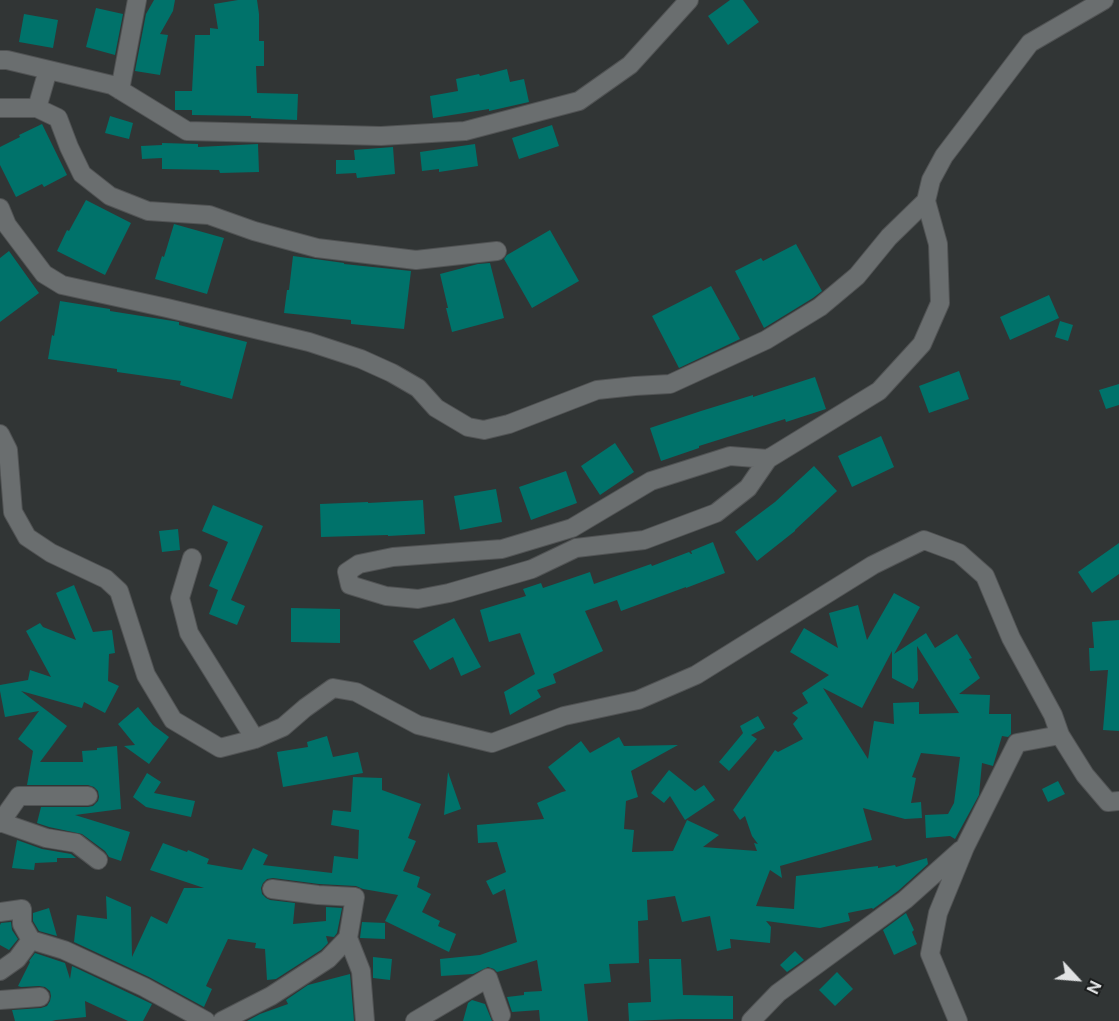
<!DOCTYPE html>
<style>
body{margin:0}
#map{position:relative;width:1119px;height:1021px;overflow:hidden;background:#313535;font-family:"Public Sans",sans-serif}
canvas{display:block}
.north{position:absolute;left:1047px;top:949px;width:60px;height:60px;-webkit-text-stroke:4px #1a1c1c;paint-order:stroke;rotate:116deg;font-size:16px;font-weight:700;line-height:24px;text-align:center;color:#e0e2e3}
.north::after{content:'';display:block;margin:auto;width:21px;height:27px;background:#e0e2e3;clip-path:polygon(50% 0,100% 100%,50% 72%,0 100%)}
</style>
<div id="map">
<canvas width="1119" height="1021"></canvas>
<div class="north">N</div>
</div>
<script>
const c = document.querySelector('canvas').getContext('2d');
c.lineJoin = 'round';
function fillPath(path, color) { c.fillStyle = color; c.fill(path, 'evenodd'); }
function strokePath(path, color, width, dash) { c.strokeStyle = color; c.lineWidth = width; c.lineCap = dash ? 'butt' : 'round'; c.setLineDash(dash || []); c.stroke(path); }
fillPath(new Path2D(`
 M154 0H175L173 11 160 34 168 35 160 75 135 71 146 14Z
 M238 0H257L259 14V41H264V66H256L257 93 298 94 297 120 251 118V116L192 115V110H175V91H192L195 35H210V28L218 29 214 4Z
 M730 0H743L759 22 728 45 708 16Z
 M96 8 123 14 115 55 86 47Z
 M24 14 58 20 53 48 19 42Z
 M507 69 510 82 524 79 529 102 489 111V109L433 118 430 96 458 91 456 79 479 74 480 76Z
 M110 116 133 123 129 139 105 133Z
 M42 124 67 175 44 187 42 184 16 197 0 165V147L20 137 19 135Z
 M552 125 559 146 519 159 512 138Z
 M162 143 198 144V147L258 144 259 172 220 173 219 170 162 169V158L142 159 141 146 162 145Z
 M475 144 478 166 439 172V169L422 171 420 152Z
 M393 147 395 174 357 178 356 173 336 174V160H355L354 150Z
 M86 200 131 223 105 275 57 251 67 230 69 231Z
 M174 224 224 238 207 294 155 279 162 256 164 257Z
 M550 230 579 281 532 308 504 259 507 255Z
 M796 244 822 291 813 298 764 328 735 271 761 258 763 261Z
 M9 251 39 293 0 322V258Z
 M293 256 344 263V264L411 271 404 329 351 324V320L284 313 287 290H289Z
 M490 263 504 318 452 332 446 308H448L440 274 478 264Z
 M711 286 740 339 679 368 652 316Z
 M1049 295 1059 318 1010 340 1000 317Z
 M60 301 110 309V311L173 321 179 322V325L247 342 232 399 180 385 181 381 117 372V369L48 359 52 335 54 336Z
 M1060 321 1073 325 1068 341 1055 337Z
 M959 371 969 399 929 413 919 386Z
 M815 377 826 409 786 422 785 419 699 446V448L661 461 650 428 701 411 753 395V397Z
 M1119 384V405L1106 409 1099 390Z
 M881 436 894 467 852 487 838 456Z
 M615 443 634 472 600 495 581 466Z
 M814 466 837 491 795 530V531L757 561 735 532 775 502Z
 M566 471 577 503 531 520 519 487Z
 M496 489 502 522 460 530 454 496Z
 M423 500 425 534 388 536V535L321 537 320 504 368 502V503Z
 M213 505 263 526 231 600 245 606 237 625 209 614 218 590 209 586 228 542 202 531Z
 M178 529 180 550 162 552 159 531Z
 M713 542 725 573 686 588V587L621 611 617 600 585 611 603 651 553 674 556 683 537 690 541 697 510 715 504 692 535 674 520 633 489 642 480 610 526 596 523 589 541 583 543 588 590 572 594 584 651 564 652 566 689 552 691 554H692L691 551Z
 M1119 543V574L1092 593 1078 572Z
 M74 585 93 632 112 630 115 653 109 654 108 681 119 686 105 713 84 702 82 708 21 691 67 726 40 762H83L82 751 97 750V748L117 746 121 809 75 815 130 832 121 861 109 857 105 851 82 834 49 827 37 823 41 807H88L93 806 98 801 99 797 98 791 94 787 88 785H27L33 751 18 739 39 711 5 717 0 691V685L28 680 30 670 51 677 26 631 40 623 43 627 76 640 56 593Z
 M894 593 920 607 894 654 926 633 935 648 957 634 972 658 969 659 980 678 959 694 990 695 989 714H1011V734L1008 737 1002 736 993 766 982 763 979 795 955 839 950 836 926 838 925 815 948 814 954 803 960 757 921 753 912 777 916 778 911 803 921 802 922 818 905 819 863 808 872 840 780 866 782 878 770 870 756 906 794 909 796 876 878 866V868L895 865 896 867 927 858 928 864 898 891 873 909 872 908 848 913 850 921 820 928 766 921 771 927 770 943 730 939 731 948 717 951 710 916 682 922 675 896 647 900 648 920 638 921 639 963 609 964 611 982 584 984 588 1021H540L539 1010 512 1012 507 997 524 995V992L542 991 537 960 501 971 497 972 494 969 488 967 473 974 441 976 440 959 480 955 517 942 505 889 493 895 486 881 506 872 497 842 478 843 477 825 544 819 537 803 562 792 566 791 548 767 581 741 590 753 619 737 624 746 678 745 631 771 638 797 626 801 624 829 634 830 632 852 673 851 687 820 719 835 703 847 757 851 754 843 758 844 752 836 745 816 740 820 733 810 775 750 778 752 803 739 793 724 798 718 792 713 808 703 802 693 829 675 790 652 804 628 838 648 829 613 858 605 867 640ZM917 646 959 713 919 714V702L893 703 894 724 874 721 868 759 823 688 862 708 892 651V678L913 689 918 680Z
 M291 608 340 609V643L291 642Z
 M454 618 481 667 461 676 453 657 430 670 413 641Z
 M1119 620V731L1103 730 1108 670 1090 671 1089 648H1094L1092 622Z
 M138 707 153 725 169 737 149 764 124 746 135 745 118 724Z
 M758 716 765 728 751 735 757 739 729 771 719 762 743 733 740 726Z
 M327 736 333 757 358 752 363 773 283 787 277 752 308 747 307 742Z
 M669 770 695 791 704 785 715 800 685 820 670 796 664 803 651 793Z
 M448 772 461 809 444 815Z
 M147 773 161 782 154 793 195 801 191 817 146 807 133 797Z
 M353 777 382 778V790L421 804 408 838 416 841 403 871 420 877 417 887 431 894 422 912 440 921 438 926 456 934 449 952 385 921 398 895 363 889 356 886 319 884 273 878 267 879 263 883 261 888 262 894 266 898 270 900 295 903 293 924 326 921V907L342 908 337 933 334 937 326 936 328 943 321 950 276 979 267 980 265 949 255 948 256 943 228 939 206 986 212 989 204 1007 149 977 74 942 77 915 107 919 106 896 131 907 132 957 151 916 167 924 184 888H204L150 870 163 843 187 852 188 850 209 859 207 864 242 870 253 848 268 855 263 865 332 873 334 856 358 859 359 830 331 825 333 810 351 812Z
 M1058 781 1065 794 1048 802 1042 789Z
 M17 840 42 849 71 854 76 858H57V862L35 863 34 870 12 868Z
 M49 908 57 936 39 931 33 921V913Z
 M906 913 914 930 912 932 917 944 894 955 883 930Z
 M11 922 12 930 18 939 9 950 0 945V925L1 923Z
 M362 922 385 923V939L360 938Z
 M795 951 804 960 787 972 780 965Z
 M35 953 65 963 70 979 72 966 152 1004 143 1021H128L85 1001 86 1017 56 1020 52 1021H15L12 1010 41 1008 47 1006 50 1001 51 996 50 991 45 987 39 986 21 987 18 986 30 962 29 961Z
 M373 957 392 959 390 980 373 978Z
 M649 959H681L683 995 733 996V1019H680L629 1021 628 1003 651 1002Z
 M837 972 853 989 835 1006 819 990Z
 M350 974 354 1021H247L260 1014 288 1004 286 1000 308 985Z
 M472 1000 485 1004 492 1021H463L468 1003Z`), '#00726a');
const minor = new Path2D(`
 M0 60H7L112 85 187 131 381 136 465 131 579 101 630 65 689 0
 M120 90 137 0
 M0 108H37L58 118 69 147 82 174 110 196 148 211 209 215 254 231 317 248 416 260 497 251
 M37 108 48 70
 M0 208 7 225 44 274 62 285 167 308 309 342 361 359 392 373 418 388 436 408 468 427 484 430 509 424 597 390 635 386 670 384 766 340 820 307 857 276 889 237 926 201
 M0 434 8 450 13 512 27 537 51 553 106 579 119 591 146 675 173 720 220 748 255 739 283 727 305 708 333 688 356 692 418 725 492 743 564 716 638 700 696 675 873 565 924 540 959 553 985 576 1011 638 1053 715 1060 735 1085 775 1108 802 1119 801
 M768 459 730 456 651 481 572 528 502 549 393 557 359 564 347 572 350 585 386 596 418 599 449 593 532 569 576 548 644 540 716 513 748 488 768 459 879 391 922 344 940 303 938 244 926 201 931 180 944 156 1030 43 1104 0
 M192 558 180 598 189 633 255 739
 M0 822 46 838 76 843 98 860
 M0 823 19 796H88
 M0 912 22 909V924L31 940 64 950 144 987 206 1021
 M348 938 361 971 365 1021
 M0 971 17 959 31 940
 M0 1000 40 997
 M222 1021 271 996 328 959 348 938 355 897 318 895 272 889
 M415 1021 488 978 501 1015
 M751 1021 778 993 905 900 961 850
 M958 1021 930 954 938 913 965 847 1017 743 1060 735`);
strokePath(minor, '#515354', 20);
strokePath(minor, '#6a6e6f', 18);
</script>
